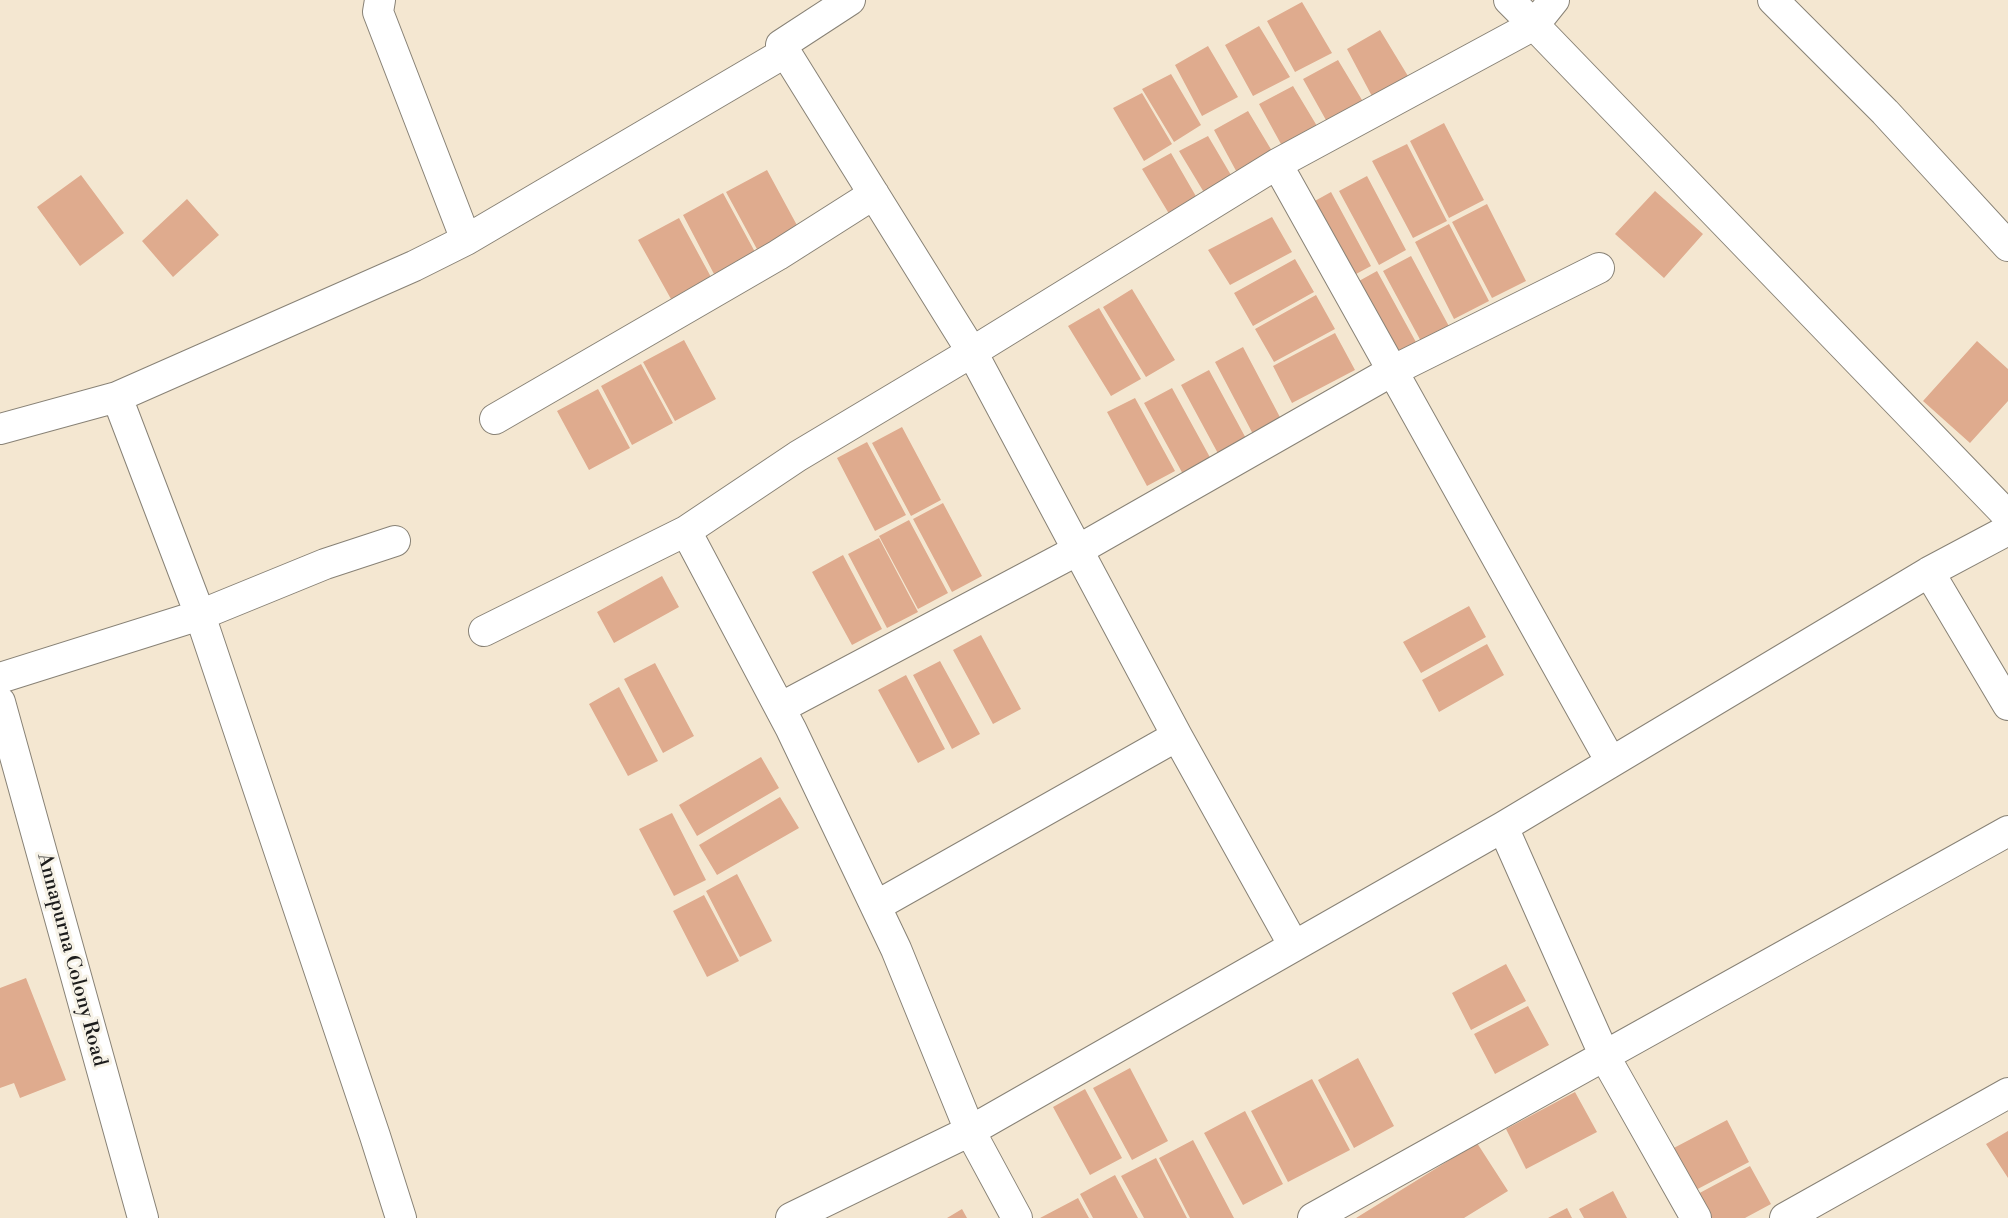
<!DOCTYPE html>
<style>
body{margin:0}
canvas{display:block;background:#f4e7d1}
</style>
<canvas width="2008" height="1218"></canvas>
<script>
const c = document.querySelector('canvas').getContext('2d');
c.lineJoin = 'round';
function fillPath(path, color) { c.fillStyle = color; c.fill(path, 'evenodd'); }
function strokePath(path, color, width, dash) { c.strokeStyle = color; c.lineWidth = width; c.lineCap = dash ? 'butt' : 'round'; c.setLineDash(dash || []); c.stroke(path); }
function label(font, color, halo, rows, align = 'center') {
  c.font = font + ' "Libre Bodoni",serif'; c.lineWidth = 6; c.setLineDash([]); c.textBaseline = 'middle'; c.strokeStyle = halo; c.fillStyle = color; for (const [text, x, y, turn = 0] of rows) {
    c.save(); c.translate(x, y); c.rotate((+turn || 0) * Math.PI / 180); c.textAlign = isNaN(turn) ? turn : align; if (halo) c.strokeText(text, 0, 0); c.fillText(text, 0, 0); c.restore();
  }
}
fillPath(new Path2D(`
 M1302 2 1332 53 1295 72 1267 21Z
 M1259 26 1290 77 1253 96 1225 45Z
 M1380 30 1411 81 1374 100 1347 49Z
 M1208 46 1238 97 1202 116 1175 65Z
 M1338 60 1368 110 1331 129 1303 79Z
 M1171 74 1201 125 1174 142 1142 89Z
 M1293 86 1323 136 1287 155 1259 104Z
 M1142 93 1172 144 1144 161 1113 108Z
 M1248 111 1278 161 1241 180 1214 130Z
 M1444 123 1484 200 1449 218 1410 141Z
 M1208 136 1238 187 1211 204 1179 151Z
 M1407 144 1447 221 1413 238 1372 161Z
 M1171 153 1201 205 1174 222 1142 169Z
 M767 170 799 229 758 251 726 192Z
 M81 175 124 233 80 266 37 207Z
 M1367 176 1406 250 1379 265 1339 191Z
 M1655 191 1703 234 1664 278 1615 234Z
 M1331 192 1371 266 1343 281 1304 207Z
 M723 193 755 252 714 274 683 215Z
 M187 199 219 235 173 277 142 241Z
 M1487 204 1526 281 1492 298 1452 222Z
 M1272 217 1292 252 1230 285 1208 250Z
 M679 218 711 277 671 299 638 240Z
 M1449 224 1489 301 1454 319 1415 242Z
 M1411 256 1451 330 1423 345 1383 271Z
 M1295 259 1314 292 1253 326 1234 293Z
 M1377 271 1417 344 1389 359 1350 286Z
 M1132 289 1175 360 1146 377 1103 307Z
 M1316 295 1335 329 1274 362 1255 329Z
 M1099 308 1141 379 1111 396 1068 326Z
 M1335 333 1355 370 1292 403 1273 366Z
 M684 340 716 399 675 421 643 362Z
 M1977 341 2008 369V401L1970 443 1923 401Z
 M1243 347 1282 421 1254 436 1215 362Z
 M641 364 673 423 632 445 601 386Z
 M1209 370 1249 444 1221 459 1181 385Z
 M1172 388 1212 461 1184 476 1144 403Z
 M598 389 630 448 589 470 557 411Z
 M1135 398 1175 471 1147 486 1107 412Z
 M902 427 941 500 911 516 872 443Z
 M867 442 906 515 875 531 837 458Z
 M943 503 982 576 952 592 913 519Z
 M909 520 948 593 918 609 879 536Z
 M879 538 918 612 887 628 848 554Z
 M843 555 882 629 852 645 812 572Z
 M662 576 679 607 614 643 597 612Z
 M1469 606 1486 637 1421 673 1403 642Z
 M981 635 1021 709 993 724 953 650Z
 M1487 644 1504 675 1439 712 1422 680Z
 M940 661 980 734 952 749 913 675Z
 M655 663 694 736 663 753 624 679Z
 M906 675 945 749 918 763 878 690Z
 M619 687 658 761 628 776 589 704Z
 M761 757 779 788 697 836 679 805Z
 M780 797 799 828 717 875 699 845Z
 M672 813 706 880 674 896 639 829Z
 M737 874 772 941 740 957 706 891Z
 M704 895 739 961 707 977 673 911Z
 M1506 964 1526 1001 1471 1030 1452 993Z
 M26 978 66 1080 20 1098 14 1083 0 1088V988Z
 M1528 1006 1549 1045 1495 1074 1474 1034Z
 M1358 1058 1394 1126 1354 1148 1318 1080Z
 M1130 1068 1168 1141 1132 1160 1093 1088Z
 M1312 1079 1350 1150 1288 1182 1251 1111Z
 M1085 1089 1122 1158 1090 1175 1053 1107Z
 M1575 1092 1597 1132 1526 1169 1506 1129Z
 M1245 1111 1283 1184 1243 1205 1204 1133Z
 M1727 1120 1749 1162 1692 1192 1670 1150Z
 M2008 1131V1178L1986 1144Z
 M1193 1140 1234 1218H1190L1159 1158Z
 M1477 1143 1508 1191 1464 1218H1356Z
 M1156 1158 1187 1218H1144L1121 1176Z
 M1750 1166 1771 1204 1745 1218H1705L1694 1196Z
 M1115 1175 1138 1218H1093L1080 1194Z
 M1613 1191 1627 1218H1584L1579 1209Z
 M1078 1198 1089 1218H1040Z
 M1567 1208 1572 1218H1548Z
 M962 1209 967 1218H947Z`), '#dfab8e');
const minor = new Path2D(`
 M380 0 378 12 466 240
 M850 0 781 45 972 352 1277 164 1534 25 1509 0
 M1554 0 1534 25 2008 516
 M1773 0 1885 112 2008 246
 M1277 164 1611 762
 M117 397 200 615 375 1136 401 1218
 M495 419 778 255 874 194
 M0 429 117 397 414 266 466 240 786 52
 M686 531 798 456 972 352 1177 736 1294 946
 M1929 572 2008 705
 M484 631 686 531 791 729 896 949 970 1131 1017 1218
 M0 678 200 615 325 564 395 541
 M0 702 143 1218
 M780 708 1078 550 1392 371 1599 268
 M1503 827 1605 1057 1696 1218
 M876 906 1177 736
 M791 1218 970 1131 1503 827 1929 572 2008 530
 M1313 1218 2008 831
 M1785 1218 2008 1093`);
strokePath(minor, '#888276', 32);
strokePath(minor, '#fff', 30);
label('20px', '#1c1c1c', '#f7f3e8', [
 ["Annapurna Colony Road",71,960,75]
]);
</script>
